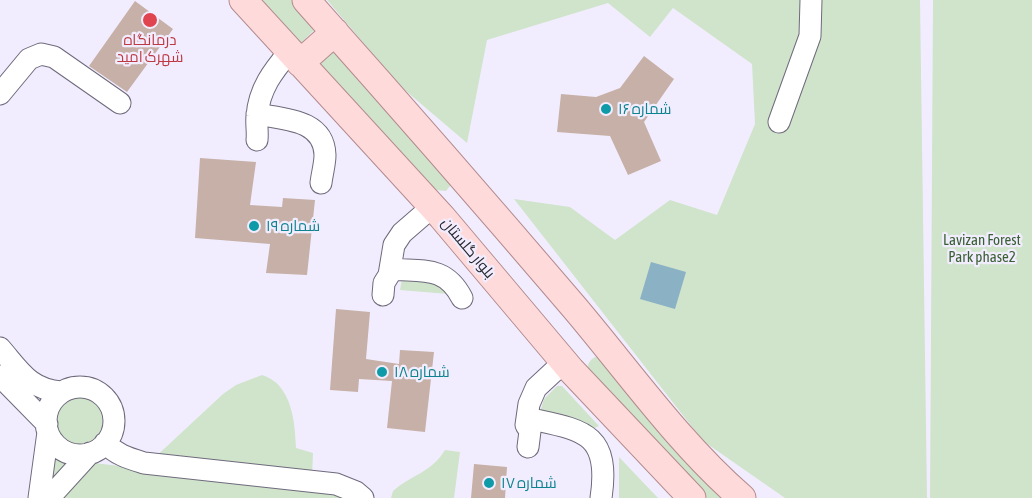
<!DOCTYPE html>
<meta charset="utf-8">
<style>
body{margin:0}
canvas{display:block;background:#f1edfe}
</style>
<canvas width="1032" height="498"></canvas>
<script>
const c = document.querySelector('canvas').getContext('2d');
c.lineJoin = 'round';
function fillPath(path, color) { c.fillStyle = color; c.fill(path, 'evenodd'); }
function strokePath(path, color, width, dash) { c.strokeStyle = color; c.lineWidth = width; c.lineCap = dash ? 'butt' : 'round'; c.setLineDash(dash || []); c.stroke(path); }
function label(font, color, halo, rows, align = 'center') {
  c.font = font + ' "Asap Condensed",Cairo,sans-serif'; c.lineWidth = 4.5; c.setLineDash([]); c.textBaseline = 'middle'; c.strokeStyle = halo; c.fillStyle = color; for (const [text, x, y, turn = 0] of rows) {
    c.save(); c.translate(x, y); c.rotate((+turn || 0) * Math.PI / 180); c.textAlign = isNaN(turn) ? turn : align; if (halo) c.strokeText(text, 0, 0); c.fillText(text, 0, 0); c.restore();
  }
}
fillPath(new Path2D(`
 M255 0H292L317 27 298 46Z
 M327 0H920L927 498H785L703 441 514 199 570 207 615 240 670 200 717 215 755 124 752 64 673 8 650 37 608 3 487 40 467 143 400 86Z
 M933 0H1032V498H930Z
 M334 45 451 180 450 186 446 191 435 190 313 63Z
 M402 279 437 282 448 294 400 290Z
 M598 356 726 498H707L684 476 588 370C587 363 591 358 598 356Z
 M262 375C292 384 295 422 296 448L313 453 312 477 151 461 223 394 236 385Z
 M557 386H562L599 426 593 429C572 413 566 419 543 413L541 409 544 399Z
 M55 422a26 26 0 1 1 52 0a26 26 0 1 1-52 0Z
 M46 443 65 456 83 459 43 498Z
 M445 450 460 452 454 498H391L393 491C411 475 431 473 445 450Z
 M619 457 658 498H619Z
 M94 463 335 491 348 498H57Z`), '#d0e4cc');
fillPath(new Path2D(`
 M651 262 686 272 675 309 640 299Z`), '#8bb1c5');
fillPath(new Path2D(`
 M135 1 173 29 127 92 89 66Z
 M644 56 674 79 644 122 661 161 628 175 610 136 557 132 561 94 596 97 620 88Z
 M200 158 256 162 250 205 282 207 283 198 315 200 307 275 266 273 270 244 195 238Z
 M336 309 370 312 366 359 399 364 400 350 434 352 425 432 387 428 392 381 359 379 358 392 330 390Z
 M474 464 507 467 505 498H471Z`), '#c7b0a8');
const minor = new Path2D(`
 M0 94 29 59 41 54 54 57 120 103
 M257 114C283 119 324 119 325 155 325 164 322 174 321 183
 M779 122 810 36 811 0
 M257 140C258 132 256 123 257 116 259 89 273 71 290 51
 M390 269C422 272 445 265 462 298
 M383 295 384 283 389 275 394 245 402 233 432 207
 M0 348C20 371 29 389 61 392
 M0 376 47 424
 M46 421a34 34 0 1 1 68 0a34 34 0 1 1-68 0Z
 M527 418C581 430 611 431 601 498
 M105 443C117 455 128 458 144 463L336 484 356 492 363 498
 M528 447 530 431 526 425 529 404 536 388 564 362
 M39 498 48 432
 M49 498 90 453`);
const major = new Path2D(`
 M243 0 442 217 571 370 692 498
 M306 0C397 102 486 204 574 307 629 372 678 442 742 498
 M300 63 335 32`);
strokePath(minor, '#6f6a7c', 23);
strokePath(major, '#b38b8e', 29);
strokePath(minor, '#fff', 21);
strokePath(major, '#ffdadb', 27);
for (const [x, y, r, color] of [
 [150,20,8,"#e0444e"],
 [606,109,6,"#0f9aa8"],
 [254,226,6,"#0f9aa8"],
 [382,372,6,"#0f9aa8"],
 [489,483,6,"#0f9aa8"]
]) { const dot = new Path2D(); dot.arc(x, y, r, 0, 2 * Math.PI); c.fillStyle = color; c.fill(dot); strokePath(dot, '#f1edfe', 2); }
label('15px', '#be3a42', '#f1edfe', [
 ["درمانگاه",150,40],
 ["شهرک امید",150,57]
]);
label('15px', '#0d838f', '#f1edfe', [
 ["شماره ۱۶",618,109],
 ["شماره ۱۹",266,226],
 ["شماره ۱۸",394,372],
 ["شماره ۱۷",501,483]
], 'left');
label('15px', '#395f33', '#f1edfe', [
 ["Lavizan Forest",982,240],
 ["Park phase2",982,257]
]);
label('15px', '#27262d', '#f1edfe', [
 ["بلوار گلستان",468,248,50]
]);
</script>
